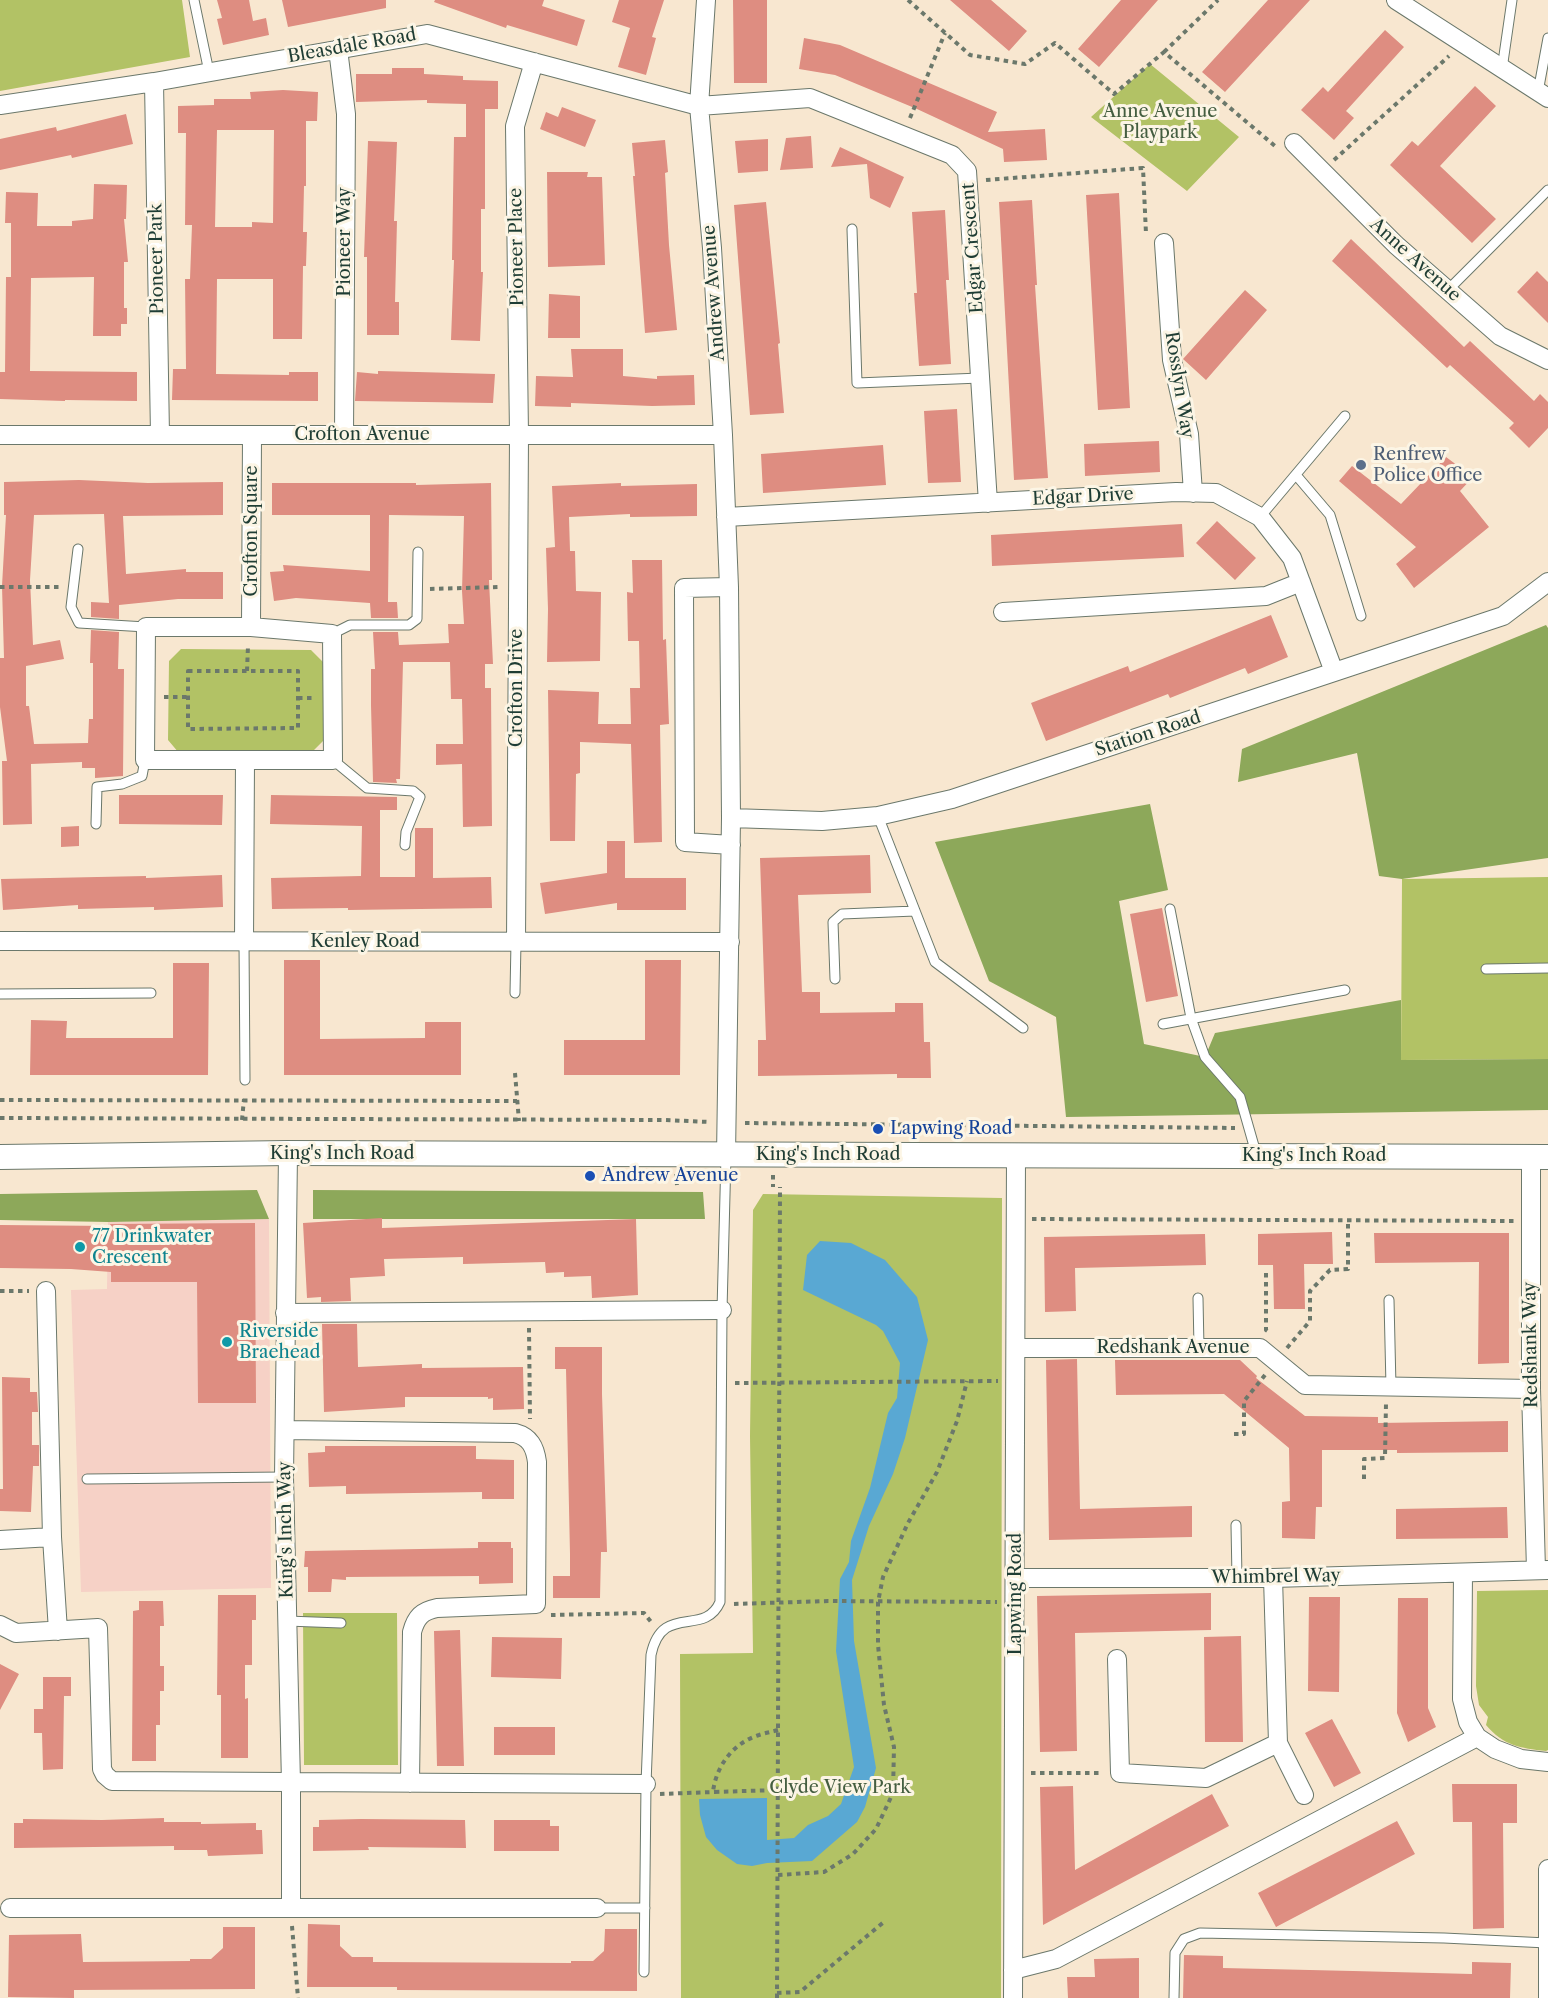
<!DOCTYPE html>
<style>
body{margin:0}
canvas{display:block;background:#f8e7d0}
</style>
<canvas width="1548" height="1998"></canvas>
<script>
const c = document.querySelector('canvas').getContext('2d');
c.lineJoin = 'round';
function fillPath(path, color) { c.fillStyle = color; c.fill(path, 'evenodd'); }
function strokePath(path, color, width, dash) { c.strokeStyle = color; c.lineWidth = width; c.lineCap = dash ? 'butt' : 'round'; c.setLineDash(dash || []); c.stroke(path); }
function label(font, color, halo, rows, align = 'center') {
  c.font = font + ' "Libre Caslon Text",serif'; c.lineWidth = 6; c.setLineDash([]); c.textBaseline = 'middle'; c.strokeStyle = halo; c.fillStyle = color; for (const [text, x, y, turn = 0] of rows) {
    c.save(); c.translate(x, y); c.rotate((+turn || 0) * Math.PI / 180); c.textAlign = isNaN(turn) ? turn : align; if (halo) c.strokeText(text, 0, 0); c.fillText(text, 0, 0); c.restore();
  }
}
fillPath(new Path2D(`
 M269 1219 271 1588 81 1592 71 1290 107 1289 108 1222Z`), '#f6d1c6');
fillPath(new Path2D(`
 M0 0H182L190 57 0 91Z
 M1150 64 1239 137 1187 191 1091 117Z
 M181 649 311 650 323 662V741L310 754 179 753 168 740 169 661Z
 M1548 877V1059L1401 1060 1402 879Z
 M763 1194 1002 1198 1001 1998H681L680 1654 753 1653 750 1436 753 1210Z
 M1548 1590V1750L1546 1751C1520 1748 1504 1746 1486 1725L1488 1717 1479 1705 1476 1686 1477 1591Z
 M303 1613H397L398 1765H304Z`), '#b2c265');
fillPath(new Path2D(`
 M1546 625 1548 628V858L1402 879 1379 876 1357 753 1238 782 1242 749Z
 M1150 804 1168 890 1119 901 1144 1044 1205 1057 1215 1033 1401 1000V1060L1548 1059V1110L1066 1117 1056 1017 989 981 935 842Z
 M257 1190 269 1219 108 1222 0 1220V1194Z
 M313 1190 703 1192 705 1219H313Z`), '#8da85a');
fillPath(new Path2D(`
 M820 1241 851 1243 885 1260 917 1297 928 1340 905 1438 893 1474 869 1526 852 1580 854 1641 876 1768 865 1807 857 1822 812 1861 767 1863 752 1866 737 1864 717 1850 706 1837 700 1815 699 1799 767 1798V1840L794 1838 808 1825 828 1816 841 1804 854 1767 836 1651 840 1579 849 1562 851 1541 870 1488 888 1413 897 1398 900 1363 883 1331 876 1325 803 1290 807 1255Z`), '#59a8d3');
fillPath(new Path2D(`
 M217 0H249L253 21 266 18 269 35 223 45 217 19 222 18Z
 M282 0H386V8L288 27Z
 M435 0H544L542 6 585 20 577 46 507 25 506 28 434 2Z
 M619 0H664L652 37 656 38 646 75 618 67 630 28 612 22Z
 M733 0H767V83H734Z
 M950 0H991L1027 31 1009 51Z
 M1121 0H1158L1099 67 1078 49Z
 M1268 0H1310L1225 92 1202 72Z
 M1385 30 1404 47 1346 111 1354 118 1334 140 1301 110 1323 87 1328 92Z
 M804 38 840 45 997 112 988 132 1045 129 1047 160 1004 162 1003 149 917 109 835 75 799 69Z
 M392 68H424V74L463 76V80L498 81V109H485V209H481V272H483L480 341 451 340 454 260H452L454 137H466V104L427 103V100L356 102V74H392Z
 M1475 86 1496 106 1440 166 1496 219 1472 243 1390 165 1412 141 1418 146Z
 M283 90 318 92 317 121H306V186H304L303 232H307L306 266H303L302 339H273V279H217L216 374 289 375V372H318V401L172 400 173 369H186L185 279H190L192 225H185L186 133H178V106L214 105V99H251L250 92ZM217 130H274L273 223 252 222V227H215Z
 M562 107 596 120 585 147 540 129 546 112 558 117Z
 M126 114 133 144 72 158 71 155 0 170V139L56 127 57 131Z
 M811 136 813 168 780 170 786 138Z
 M768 139V171L738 173 735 141Z
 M665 140 668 172 665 173 669 245 677 330 645 333 633 176H635L632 143Z
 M368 141 397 142 394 221H397L395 302H399V335H367V257H364Z
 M840 147 904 177 890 208 870 198 867 164 831 167Z
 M547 172H588L587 177H602L605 265 548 267Z
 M94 184 127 185 126 219H124L128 262H124V308H127V324H121V336H93L94 277 31 278 30 371 137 372V401L65 400V401L0 399V372H5L6 277H11V223H5L6 192 38 193 37 226H72V221L93 219Z
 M1119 193 1130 408 1098 410 1086 195Z
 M1032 200 1037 285H1035L1048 478 1014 480 999 202Z
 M766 202 780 343 778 344 784 413 750 415 734 205Z
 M945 210 949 280H946L951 364 919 366 914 293H917L912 212Z
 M1351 239 1464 347 1470 341 1534 401 1540 394 1548 402V428L1529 448 1509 428 1514 423 1450 365 1447 368 1332 261Z
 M1537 271 1548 282V323L1517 292Z
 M1245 290 1267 310 1206 380 1183 359Z
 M549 294 580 296V338H548Z
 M571 349H623V376L657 379V376L694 375 695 405 652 406 571 403V407L535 406 536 376 573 377Z
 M378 371 495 374 493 403 355 401 357 372 378 374Z
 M957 409 961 482 928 483 924 411Z
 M1159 441 1160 472 1085 476 1084 444Z
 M883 445 886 485 763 493 761 454Z
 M1446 457 1473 477 1460 491 1489 527 1414 588 1396 564 1416 547 1339 481 1352 466 1401 504Z
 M79 480 148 483 223 482V515L123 516 126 574 186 569V572H223V599H178L119 605V619L91 617V602L109 603 104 514 34 515 30 580 33 645 60 640 64 659 26 666V706H29L34 744 88 743 89 719H93V663H90L91 630 119 632 118 669H124L123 776 95 778V768H82V762L31 764 32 824 3 825 2 761H7L0 707V658H4L2 586 6 515H4V482Z
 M272 483H416V485L491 483 492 580H489L493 664H485V688H491L492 826 463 827 462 764 436 765V744H463L462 699H451L450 662H403L400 779H396L397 783 373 782 371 705V669H375L373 632H398L399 645 449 643 448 624H464L462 591 464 516 389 515 388 602H397L398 618H371L370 603 296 598 274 601 270 572 284 571 283 565 370 571V515H272Z
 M621 483V486L697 484V516L630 517V514L569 517 570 551H575L576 591 601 592 600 661 547 662 548 609 546 548 555 547 552 486Z
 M1217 521 1256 558 1235 580 1196 543Z
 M1182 524 1184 557 992 566 991 535Z
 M632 560H662L663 640 666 639 669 724 660 725 662 842 634 843 631 744 580 742V773L576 774 575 841H550L548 690 599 692 598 724H631L630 688H640L639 641H628L627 592 633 593Z
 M1271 615 1288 657 1248 674 1245 668 1170 698 1168 694 1046 741 1031 703 1128 666 1130 672Z
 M119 795H223L222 825 119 824Z
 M271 795 397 797V810H380V877H415V828H433V878L491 877 492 908 348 910V908L272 909 271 878 361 876 362 826 270 824Z
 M79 826V846L61 847V827Z
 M607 841H625V878H686V910H617V903L545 914 540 883 607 873Z
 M870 855 871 893 798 895 802 992H820V1013L895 1012V1003H923L924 1042H930L931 1078H897V1074L758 1076V1040H766L760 858Z
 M222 875 223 907 154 910V907L78 909V905L3 910 1 879 146 876V878Z
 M1162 908 1178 996 1146 1002 1130 914Z
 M284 960H320V1039L425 1038V1022H461V1075H284Z
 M645 960H681L680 1075H564V1040H645Z
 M173 963H209L208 1075H30L31 1020 67 1021 66 1038H173Z
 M382 1218V1228L636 1219 638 1295 592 1298 591 1276 564 1277V1272L546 1273 545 1262 463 1264V1257L384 1259 385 1276 350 1278 351 1301 321 1302V1297L307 1298 303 1223Z
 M255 1223 256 1403H198L197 1282H111V1272L71 1269 0 1268V1225L111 1226 110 1224Z
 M1332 1232 1333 1264H1304L1305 1309H1274L1273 1265H1258V1234Z
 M1374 1233H1509V1363L1478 1364 1479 1262 1375 1263Z
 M1205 1234 1206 1265 1075 1268 1076 1311 1045 1312 1044 1237Z
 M322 1324H357L358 1367 422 1364V1368L523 1367 524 1409 493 1410V1398L488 1399V1397H405V1407L324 1412Z
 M555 1347H602V1394L607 1552H601L600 1598H553V1576H570V1554L566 1369H555Z
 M1077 1359 1080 1509 1192 1506V1537L1049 1540 1046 1360Z
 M1115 1360H1240L1257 1376 1256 1378 1305 1416 1378 1417V1423L1508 1421V1452L1397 1453V1450H1322V1507H1316L1315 1539 1282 1538V1502L1290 1501 1289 1448 1224 1394 1116 1395Z
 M2 1377 30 1378V1392H37L38 1412H32V1445H39V1466H33L31 1512 0 1511V1489H3Z
 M325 1446H476V1459L514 1460V1499H482V1492L346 1494V1486L309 1487 308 1453 325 1452Z
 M1507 1507 1508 1538 1396 1539V1509Z
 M478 1542H511V1548H513V1583L479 1584V1576L346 1577V1580L332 1579 331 1592H308V1567H304L305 1551 478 1548Z
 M1211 1593V1630L1075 1633 1077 1751 1040 1752 1037 1596Z
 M218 1595H256V1620H252V1665H245V1699L248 1698V1758H221V1695H217Z
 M1309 1597H1340L1339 1692 1308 1691Z
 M1398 1598H1428V1708L1436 1727 1408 1742 1397 1713Z
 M139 1601H163L164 1626H160V1666H164V1691H160V1725H156V1761H132L133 1611 139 1610Z
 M460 1630 464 1766H437L434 1631Z
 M1241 1636 1243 1742H1205L1204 1637Z
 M492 1637 562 1638 561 1679 491 1677Z
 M0 1664 19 1674 0 1710Z
 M43 1677H71V1696H64L63 1769 43 1770 42 1733H34V1709H43Z
 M1332 1719 1361 1773 1334 1787 1305 1733Z
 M494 1727H555V1755H494Z
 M1452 1784H1517V1823H1503L1504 1928 1473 1929 1472 1822H1453Z
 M1073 1786 1075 1870 1212 1794 1229 1826 1043 1925 1040 1787Z
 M164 1818V1822H201V1824L256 1823V1830H262L263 1854 208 1856 207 1850H174V1846L14 1848V1823H23V1819L102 1820Z
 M361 1819 465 1820 466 1848 368 1847 369 1850 313 1851V1827H319V1820Z
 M494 1820H550V1826H559V1851H494Z
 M1397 1821 1415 1854 1276 1927 1258 1893Z
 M308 1924 340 1925V1946L352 1957H373V1962L571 1963V1961H593L604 1951 605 1929H637V1991L397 1990V1987H307Z
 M223 1927H255V1989L74 1990V1998L8 1997 9 1935 81 1934 83 1962 190 1961V1959H211L223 1948Z
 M1184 1955 1223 1956V1968L1353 1971 1472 1974V1962L1511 1963 1510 1998H1183Z
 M1139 1958V1998H1068L1067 1977H1095L1094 1959Z`), '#de8d81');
const service = new Path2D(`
 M194 0 209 72
 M1502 69 1512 0
 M1538 92 1548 38
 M852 229 857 383 980 378
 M1448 290 1548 190
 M1296 475 1330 515 1361 616
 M1260 517 1345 416
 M78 549 71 607 79 623 146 627
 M332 634 350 625H409L417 619 418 552
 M333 760 367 788 413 791 420 797 406 832 405 845
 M878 816 935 962 1023 1028
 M96 824 97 787 122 784 142 776 145 760
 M1170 909 1191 1018 1205 1057 1240 1097 1256 1153
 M244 942 245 1080
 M1486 969 1548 968
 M835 979 833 922 842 914 915 911
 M515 993 516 942
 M0 994 151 993
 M1163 1024 1345 990
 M1198 1298 1199 1348
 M1389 1300 1391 1387
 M87 1479 284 1477
 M1236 1525 1237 1578
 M287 1621 341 1623
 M597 1908H645
 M644 1972 646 1784 651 1655C662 1602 704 1638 720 1602L722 1310 726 1156
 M1174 1998 1175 1953 1184 1939 1200 1933 1444 1938 1547 1943`);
const minor = new Path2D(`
 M706 0 699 106 712 248 723 435 729 587 731 818 726 1156
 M1396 0 1548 98
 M338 49 346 114 344 435
 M154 82 160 435
 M0 105 154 82 427 34 699 106 810 98 952 155 967 171 988 503
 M1294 143 1396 245 1500 336 1548 360
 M1164 243 1172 360 1189 434 1193 493
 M0 435H723
 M726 517 1176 492 1216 493 1260 517 1292 558 1334 672
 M729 587 684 588 685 842 731 845
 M1003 612 1266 596 1301 582
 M245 760H145L146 627H251
 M731 818 822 821 878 816 952 799 1503 616 1548 582
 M0 941 730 942
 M244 942 245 760H333L332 634 251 627 252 435
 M516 942 519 435 515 126 534 62
 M288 1153 284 1477 291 1783V1908
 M1531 1156V1389L1536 1570
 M46 1291 52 1537
 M285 1313 722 1310
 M1017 1348H1260L1305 1385 1531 1389
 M285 1430 515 1433C530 1437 535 1447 537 1462L536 1604 437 1608C422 1611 416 1617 412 1632L410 1783
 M0 1540 52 1537 58 1631
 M1463 1573 1462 1699 1468 1722 1477 1737 1495 1749 1521 1759 1548 1762
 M1016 1578H1273L1548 1570
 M0 1625 16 1633 98 1628 102 1769 105 1775 112 1781 646 1784
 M1117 1659 1120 1773 1206 1778 1278 1743 1273 1578
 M1278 1743 1304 1795
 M10 1908H597
 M1013 1970 1056 1959 1477 1737
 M1013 1998 1016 1154
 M1548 1998V1869`);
const tertiary = new Path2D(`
 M0 1157 288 1153 1548 1157`);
strokePath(service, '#6b786b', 11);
strokePath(minor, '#6b786b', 20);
strokePath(tertiary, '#6b786b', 26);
strokePath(new Path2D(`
 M908 0 970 55 1025 64 1055 43 1114 94 1164 52 1275 146
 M1164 52 1218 0
 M910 118 945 33
 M1334 160 1449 56
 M986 180 1143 168 1146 234
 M0 587H59
 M430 589 501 587
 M188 671H298V728L188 729Z
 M247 671 248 646
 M164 697H188
 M298 698H315
 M515 1073 519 1121
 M0 1100 517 1101
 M0 1118 665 1120 710 1122
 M242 1120 244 1099
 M745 1123 1235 1128
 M676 1174 677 1185
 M773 1175V1187
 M1032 1219 1514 1221
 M1266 1273V1330L1269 1332
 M0 1291H29
 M529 1328 530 1419
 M1287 1348 1310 1321V1291L1330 1270 1348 1269V1220
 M735 1383 998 1381
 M1234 1434H1244V1401L1265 1375
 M1364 1479V1459L1385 1458 1386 1403
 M734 1604 828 1601 997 1602
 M551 1615 644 1613 652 1623
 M778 1730C771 1732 765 1733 759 1735 733 1743 716 1766 713 1792L778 1790
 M1031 1773H1101
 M660 1794 715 1792
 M778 1875 824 1872 853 1854 876 1829 893 1793 894 1747 884 1705 878 1645V1602L883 1577 908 1523 937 1472 957 1421 967 1381
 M292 1926 298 1998
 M777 1993 800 1992 885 1921
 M777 1998 780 1187`), '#6b786b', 4, [4.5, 4.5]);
strokePath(service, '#fff', 9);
strokePath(minor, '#fff', 18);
strokePath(tertiary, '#fff', 24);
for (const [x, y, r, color] of [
 [1361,465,6,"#5c6f8a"],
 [878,1129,6,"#1a4fb4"],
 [590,1176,6,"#1a4fb4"],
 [80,1247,6,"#0f9aa8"],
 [227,1342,6,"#0f9aa8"]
]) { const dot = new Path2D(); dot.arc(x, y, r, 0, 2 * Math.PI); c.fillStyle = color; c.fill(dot); strokePath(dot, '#fcf5e5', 2); }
label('18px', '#1f3d34', '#fcf5e5', [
 ["Bleasdale Road",352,46,-10],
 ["Pioneer Way",345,242,-90],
 ["Pioneer Place",517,247,-91],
 ["Edgar Crescent",973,248,-94],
 ["Pioneer Park",157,259,-91],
 ["Anne Avenue",1415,260,42],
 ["Andrew Avenue",714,293,-94],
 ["Rosslyn Way",1179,385,81],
 ["Crofton Avenue",362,435],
 ["Edgar Drive",1083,497,-3],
 ["Crofton Square",252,531,-90],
 ["Crofton Drive",517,688,-90],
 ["Station Road",1148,734,-18],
 ["Kenley Road",365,942],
 ["King's Inch Road",342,1154],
 ["King's Inch Road",828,1155],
 ["King's Inch Road",1314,1156],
 ["Redshank Way",1531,1345,-91],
 ["Redshank Avenue",1173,1348],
 ["King's Inch Way",286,1530,-91],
 ["Whimbrel Way",1276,1577,-1],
 ["Lapwing Road",1016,1594,-90]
]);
label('18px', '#445e40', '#fcf5e5', [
 ["Anne Avenue",1160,112],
 ["Playpark",1160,133],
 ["Clyde View Park",840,1788]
]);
label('18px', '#4e5e75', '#fcf5e5', [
 ["Renfrew",1373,455],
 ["Police Office",1373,476]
], 'left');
label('18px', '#164399', '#fcf5e5', [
 ["Lapwing Road",890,1129],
 ["Andrew Avenue",602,1176]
], 'left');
label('18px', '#0d838f', '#fcf5e5', [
 ["77 Drinkwater",92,1237],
 ["Crescent",92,1258],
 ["Riverside",239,1332],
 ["Braehead",239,1353]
], 'left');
</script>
